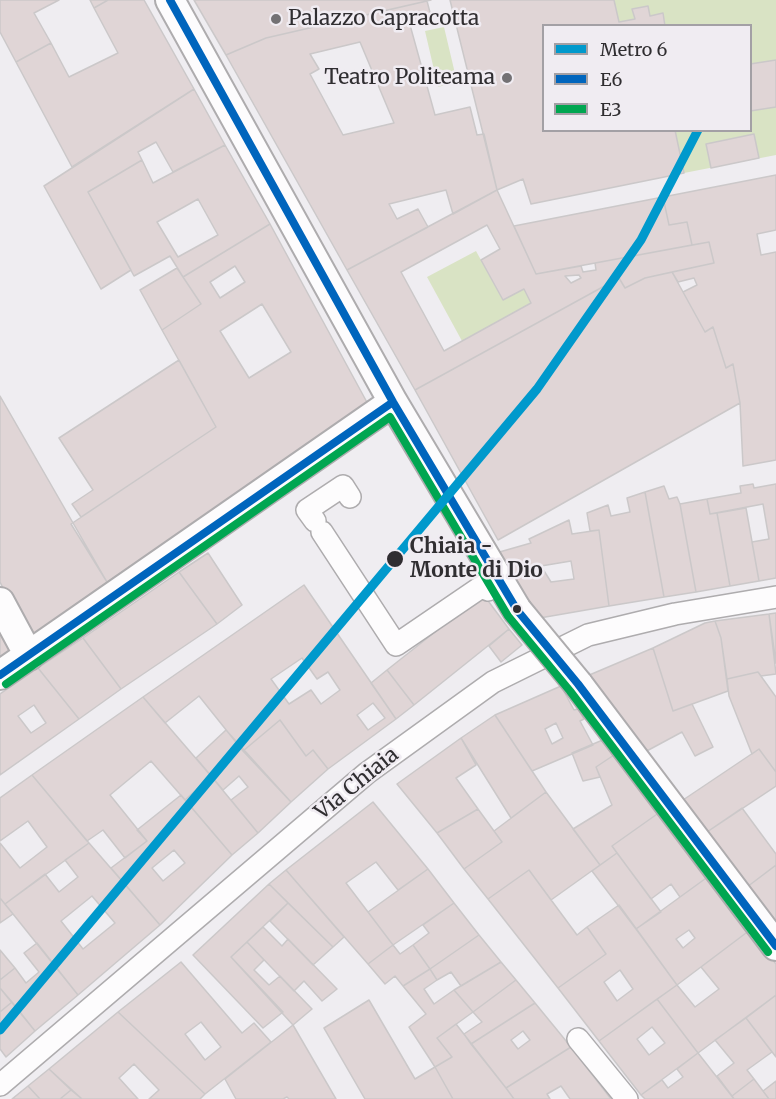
<!DOCTYPE html>
<style>
body{margin:0}
#map{position:relative;width:776px;height:1099px;overflow:hidden;background:#efedf1;font-family:Merriweather,serif}
canvas{display:block}
.legend{position:absolute;left:542px;top:24px;width:210px;height:108px;box-sizing:border-box;background:#f0ecf2;border:2px solid #a3a0a5;margin:0;padding:8px 10px;list-style:none;font-size:18px;color:#302e31}
.legend li{display:flex;align-items:center;gap:12px;height:30px}
.legend b{width:30px;border:2px solid #a3a0a5}
</style>
<div id="map">
<canvas width="776" height="1099"></canvas>
<ul class="legend">
<li><b style="height:8px;background:#09c"></b>Metro 6</li>
<li><b style="height:8px;background:#0065bd"></b>E6</li>
<li><b style="height:8px;background:#00a651"></b>E3</li>
</ul>
</div>
<script>
const c = document.querySelector('canvas').getContext('2d');
c.lineJoin = 'round';
function fillPath(path, color) { c.fillStyle = color; c.fill(path, 'evenodd'); }
function strokePath(path, color, width, dash) { c.strokeStyle = color; c.lineWidth = width; c.lineCap = dash ? 'butt' : 'round'; c.setLineDash(dash || []); c.stroke(path); }
function label(font, color, halo, rows, align = 'center') {
  c.font = font + ' Merriweather,serif'; c.lineWidth = 5; c.setLineDash([]); c.textBaseline = 'middle'; c.strokeStyle = halo; c.fillStyle = color; for (const [text, x, y, turn = 0] of rows) {
    c.save(); c.translate(x, y); c.rotate((+turn || 0) * Math.PI / 180); c.textAlign = isNaN(turn) ? turn : align; if (halo) c.strokeText(text, 0, 0); c.fillText(text, 0, 0); c.restore();
  }
}
fillPath(new Path2D(`
 M614 0H776V155L684 173 675 131 750 130V26L665 25 663 13 650 16 648 6 633 10 635 19 619 22Z
 M444 27 457 82 438 87 425 31Z
 M476 251 503 300 524 289 531 303 462 341 427 277Z`), '#d9e3c4');
const building = new Path2D(`
 M0 0H59L34 13 51 43 16 62 0 32Z
 M90 0H108L94 8Z
 M108 0H144L194 89 72 167 16 62 51 43 69 77 118 53 94 8Z
 M194 0H431L266 38 226 55Z
 M450 0H614L619 22 635 19 632 9 648 6 650 16 663 13 665 26H544V130H675L684 173 531 204 523 179 497 190Z
 M427 1 432 20 410 25 435 115 470 107 477 135 484 134 497 190 453 214 446 190 389 204 397 219 418 209 428 227 347 270 226 55 266 38ZM360 42 394 123 343 135 310 74 319 69 310 54Z
 M776 60V107L750 111V64Z
 M194 89 225 145 173 172 156 142 138 152 142 160 88 192 131 270 101 289 44 186Z
 M754 134 759 158 711 168 706 144Z
 M225 145 270 224 183 277 170 256 134 276 88 192 142 160 153 183ZM198 199 218 235 178 257 157 222Z
 M776 175V230L757 234 761 255 776 252V460L743 466 740 403 733 364 726 368 713 327 705 332 683 292 697 285 694 278 678 282 672 272 714 263 709 242 692 245 687 222 669 225 663 197Z
 M497 190 536 274 581 266 583 272 596 270 595 263 709 242 714 263 645 278 625 288 619 278 415 390 347 270ZM487 225 500 249 481 260 503 300 524 289 531 303 444 351 401 272ZM579 275 581 278 571 283 565 276Z
 M663 197 669 225 687 222 692 245 536 274 514 226Z
 M270 224 369 406 107 582 71 524 216 427 162 330 201 304 183 277ZM235 266 245 282 220 298 210 282ZM262 304 291 352 249 378 220 331Z
 M177 268 201 304 162 330 140 290Z
 M672 272 705 332 713 327 726 368 733 364 740 403 498 540 415 390 619 278 625 288 645 278Z
 M179 360 216 427 81 517 72 504 93 490 59 438Z
 M0 396 107 582 29 638 0 582Z
 M753 484 754 488 776 484V578L759 581 752 542 769 539 763 504 710 514 707 499 741 493 740 486Z
 M664 486 669 499 677 497 680 504 696 592 664 597 645 492Z
 M645 492 664 597 609 606 599 530 590 531 587 513 608 505 611 516 630 512 627 498Z
 M707 499 710 514 717 513 730 586 696 592 680 504Z
 M746 508 759 581 730 586 717 513Z
 M569 520 572 534 599 530 609 606 534 619 496 553 531 543 529 539ZM571 561 574 579 551 582 541 566Z
 M208 553 242 605 217 624 179 572Z
 M179 572 217 624 121 689 83 638Z
 M304 585 396 719 328 769 313 750 306 756 280 720 243 751 199 696 165 723 143 697ZM302 658 317 679 328 672 340 690 321 704 311 690 289 704 271 679ZM373 703 385 718 368 730 357 715Z
 M483 594 509 629 414 705 387 670Z
 M776 613V663L769 614Z
 M769 614 776 674 761 676 758 672 727 679 721 638 715 621Z
 M715 621 721 638 728 691 673 711 653 648 705 623Z
 M0 624 13 648 0 657Z
 M509 629 522 645 501 662 489 646Z
 M83 638 121 689 79 719 38 668Z
 M653 648 673 711 692 704 713 747 695 756 682 732 643 753 587 676Z
 M38 668 79 719 0 775V694ZM34 705 46 723 31 733 18 716Z
 M387 670 414 705 396 719 371 683Z
 M758 672 776 697V772L759 749 752 754 729 696 727 679Z
 M561 686 574 710 578 709 584 719 580 721 593 745 532 771 495 715ZM556 723 563 738 552 744 545 729Z
 M143 697 211 776 185 800 151 761 110 795 147 841 125 858 103 830 87 841 32 775Z
 M495 715 546 792 511 818 461 738Z
 M280 720 306 756 313 750 328 769 291 802 243 751Z
 M226 730 291 802 258 833 231 800 248 787 239 776 223 790 196 758Z
 M461 738 476 765 456 778 478 809 437 833 397 784Z
 M605 739 617 753 596 767 600 777 583 781 572 753Z
 M759 749 776 772V786L704 834 680 802Z
 M617 753 660 812 612 846 617 853 600 865 573 829 612 805 596 767Z
 M32 775 89 843 5 904 0 898V843L20 868 47 847 28 821 0 841V798Z
 M211 776 258 833 232 855 185 800Z
 M546 792 600 865 551 900 529 870 488 899 464 869 502 842 494 831Z
 M181 795 232 855 160 925 111 868 147 841 137 830ZM174 850 185 863 163 881 152 868Z
 M373 802 428 869 398 890 376 862 346 883 393 945 368 964 286 870Z
 M742 808 776 854V865L747 887 704 834Z
 M478 809 502 842 464 869 437 833Z
 M660 812 709 876 680 897 671 884 651 899 612 846Z
 M89 843 160 925 78 995 5 904 45 874 59 892 78 877 65 860ZM92 896 115 923 83 949 61 921Z
 M617 853 661 912 636 929 592 871Z
 M776 865V926L747 887Z
 M428 869 454 903 393 945 368 912Z
 M286 870 344 937 333 947 269 884Z
 M529 870 577 935 587 927 606 954 558 988 488 899Z
 M709 876 750 930 677 985 636 929ZM689 930 695 938 683 948 676 939Z
 M269 884 288 903 231 957 283 1012 263 1028 193 955Z
 M0 898 13 914 0 923Z
 M288 903 333 947 313 965 270 921Z
 M454 903 479 935 430 969 413 945 429 933 423 925Z
 M619 905 677 985 599 1041 558 988 606 954 587 927ZM620 970 633 989 617 1001 604 982Z
 M263 927 282 946 288 939 337 989 322 1001 304 981 294 991 247 942Z
 M750 930 776 964V995L698 1053 657 999 677 985 695 1007 719 989 701 967Z
 M479 935 501 962 461 986 451 972 437 980 430 969Z
 M247 942 264 960 254 970 269 985 280 976 312 1009 293 1025 231 957Z
 M37 943 78 995 35 1031 0 988V980L15 968 26 983 39 972 24 953Z
 M393 945 400 954 413 945 430 969 403 986 395 976 385 984 368 964Z
 M0 950 15 968 0 980Z
 M181 962 242 1033 254 1023 271 1042 205 1094 118 1012ZM201 1022 221 1047 205 1060 185 1034Z
 M501 962 516 980 473 1012 454 990Z
 M430 969 437 980 424 989 434 1004 454 990 473 1012 437 1038 452 1057 435 1067 409 1027 426 1014 403 986Z
 M516 980 535 1003 471 1044 464 1034 482 1022 473 1012Z
 M0 988 12 1002 0 1012Z
 M776 995V1057L746 1018Z
 M657 999 698 1053 641 1095 599 1041ZM652 1027 665 1043 649 1055 637 1039Z
 M369 1000 415 1079 435 1067 453 1099H365L324 1028Z
 M12 1002 35 1031 6 1057 0 1049V1012Z
 M535 1003 571 1047 506 1088 471 1044ZM523 1031 530 1040 518 1049 511 1040Z
 M118 1012 205 1094 200 1099H149L159 1090 134 1064 119 1078 138 1099H82L49 1069Z
 M746 1018 772 1052 747 1070 754 1079 732 1096 717 1076 734 1063 715 1040Z
 M456 1024 506 1088 514 1099H453L435 1067 452 1057 437 1038Z
 M293 1025 336 1099H289L287 1097 283 1099H236L225 1079Z
 M571 1047 611 1099H570L561 1086 547 1094 550 1099H514L506 1088Z
 M698 1053 734 1099H645L641 1095 662 1080 668 1088 683 1077 677 1069Z
 M49 1069 71 1090 60 1099H40L28 1086Z
 M754 1079 769 1099H734L732 1096Z
 M776 1081V1099H769L763 1091Z
 M28 1086 40 1099H12Z
 M71 1090 82 1099H60Z`);
fillPath(building, '#e0d5d6');
strokePath(building, '#cbc8c9', 1.5);
const pedestrian = new Path2D(`
 M315 521 307 510 343 486 350 497
 M322 532 396 645 484 585 488 590
 M578 1039 627 1099
 M0 1085 367 773 493 682 588 635 675 614 776 597`);
const minor = new Path2D(`
 M170 0 393 402 517 610
 M0 602 29 656
 M0 675 393 402
 M578 684 776 946`);
strokePath(pedestrian, '#aeacae', 24);
strokePath(minor, '#aeacae', 32);
strokePath(pedestrian, '#fdfcfd', 21);
strokePath(minor, '#fdfcfd', 28);
const minorBridge = new Path2D(`
 M517 610 578 684`);
strokePath(minorBridge, '#aeacae', 32, []);
strokePath(minorBridge, '#fdfcfd', 28);
strokePath(new Path2D(`
 M170 0 393 402 517 610 578 684 776 946
 M0 675 393 402`), '#0065bd', 8);
strokePath(new Path2D(`
 M6 684 390 417 508 616 570 691 768 952`), '#00a651', 8);
strokePath(new Path2D(`
 M0 1030 537 389 641 240 698 130`), '#09c', 9);
for (const [x, y, r, color] of [
 [276,19,6,"#737174"],
 [507,78,6,"#737174"],
 [395,559,9,"#302e31"],
 [517,609,5,"#302e31"]
]) { const dot = new Path2D(); dot.arc(x, y, r, 0, 2 * Math.PI); c.fillStyle = color; c.fill(dot); strokePath(dot, '#f0ecf2', 2); }
label('21px', '#302e31', '#f0ecf2', [
 ["Palazzo Capracotta",288,19],
 ["Teatro Politeama",495,78,"right"]
], 'left');
label('bold 21px', '#302e31', '#f0ecf2', [
 ["Chiaia -",410,547],
 ["Monte di Dio",410,571]
], 'left');
label('21px', '#302e31', '#f0ecf2', [
 ["Via Chiaia",357,784,-39]
]);
</script>
